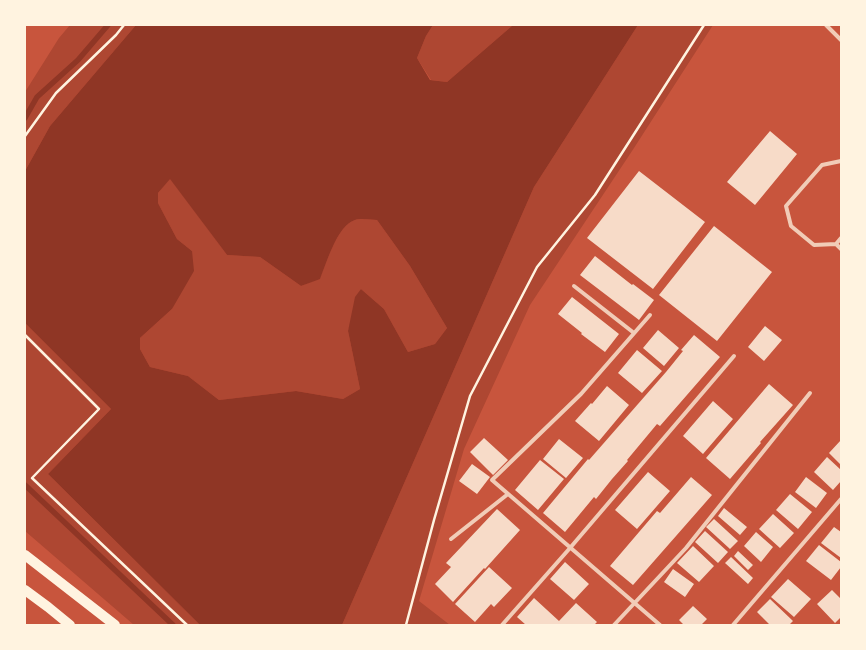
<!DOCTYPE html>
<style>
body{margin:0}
#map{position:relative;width:866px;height:650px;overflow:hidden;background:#c8553d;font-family:Quicksand,sans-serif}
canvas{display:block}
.frame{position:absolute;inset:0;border:26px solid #fff3e0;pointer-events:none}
</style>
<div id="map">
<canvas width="866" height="650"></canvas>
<div class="frame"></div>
</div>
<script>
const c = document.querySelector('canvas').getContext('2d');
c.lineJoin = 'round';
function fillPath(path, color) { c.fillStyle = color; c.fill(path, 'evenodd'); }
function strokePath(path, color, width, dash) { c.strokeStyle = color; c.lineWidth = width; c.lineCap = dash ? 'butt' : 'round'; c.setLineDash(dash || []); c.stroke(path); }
fillPath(new Path2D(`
 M70 25H136L50 126 25 171V92L59 38Z
 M433 25H513L447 82 431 80 417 58 426 36Z
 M638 25H713L634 148 530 305 464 449 419 601 450 625H342L534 187Z
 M170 178 227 255 260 257 301 286 320 278C327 262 337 226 355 220 361 218 371 220 377 220L410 266 447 328 435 344 408 352 384 309 361 289 348 331 360 389 343 399 296 391 219 400 188 376 150 367 140 349V338L172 309 192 251 177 239 158 203V193Z
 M25 323 111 409 48 474 200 625H134L25 531Z`), '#ae4732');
fillPath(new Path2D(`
 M136 25H433L426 36 417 58 430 80 447 82 513 25H638L534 187 342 625H200L48 474 111 409 25 323V171L50 126ZM170 179 227 255 260 257 301 286 320 279C327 262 337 226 355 220 361 218 371 220 377 220L410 266 447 328 435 344 408 352 384 309 361 289 355 297 348 331 360 389 343 399 296 391 219 400 188 376 150 367 140 349V338L172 309 194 271 192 251 177 239 158 203V193Z`), '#8f3625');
strokePath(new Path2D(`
 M25 118 37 97 78 60 108 25
 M25 485 173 625`), '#8f3625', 5.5);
fillPath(new Path2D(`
 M770 131 797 154 755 205 727 182Z
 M639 171 705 222 653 289 587 238Z
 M714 226 772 272 717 341 659 295Z
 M595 256 632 285 633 284 654 300 639 320 580 275Z
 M572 297 619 334 605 352 581 334 582 333 558 314Z
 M765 326 782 340 764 361 748 347Z
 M658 330 679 348 664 366 643 348Z
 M694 335 720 357 660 426 657 424 627 460 628 461 612 479 596 499 594 497 565 532 543 513 588 459 589 460 666 372 683 351 681 350Z
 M637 350 662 371 642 393 618 373Z
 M769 384 793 405 760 442 761 443 730 479 706 458Z
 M607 386 629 405 599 441 575 421 591 403 592 404Z
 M713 401 733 419 703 454 683 436Z
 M484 438 508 460 493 475 470 452Z
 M559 439 583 458 566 478 543 459Z
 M841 440V465L829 453Z
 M827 457 841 470V481L833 490 814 472Z
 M540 460 564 479 538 510 515 490Z
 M472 464 490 477 477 494 459 481Z
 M648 472 670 491 637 529 615 510Z
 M691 477 712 495 633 585 610 566 657 511 660 513Z
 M806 477 827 493 816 508 795 492Z
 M790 494 812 512 798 529 776 510Z
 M724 508 747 527 740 535 718 516Z
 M497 509 520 530 485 569 484 568 453 602 435 584 451 567 446 563Z
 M773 514 794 533 780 548 759 529Z
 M714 519 738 541 730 549 706 527Z
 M834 527 841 532V558L821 543Z
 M705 531 728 552 718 563 695 542Z
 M756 532 773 547 761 562 744 546Z
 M819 545 841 562V567L831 580 806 561Z
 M693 546 714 566 699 582 677 563Z
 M738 551 753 565 748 570 734 556Z
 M731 557 753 578 748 584 725 563Z
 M565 562 589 584 574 600 550 579Z
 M489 567 512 588 494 607 491 604 475 622 455 604Z
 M673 569 694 584 685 597 664 582Z
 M788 579 811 599 794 617 771 597Z
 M832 590 841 599V617L835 623 817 604Z
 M534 598 559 621 576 603 597 622 594 625H526L517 617Z
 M770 599 793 621 789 625H770L757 612Z
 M693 606 707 619 701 625H684L679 620Z`), '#f7dbc8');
strokePath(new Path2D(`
 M25 136 56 93 116 35 124 25
 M25 335 99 409 32 478 187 625
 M406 625 434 520 470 396 537 267 595 195 704 25`), '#fff3e0', 2.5);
strokePath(new Path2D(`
 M826 25 841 40
 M841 161 822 165 786 206 791 226 814 245 836 244 841 238
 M836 244 841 249
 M574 286 634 333
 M650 315 581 394 492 480 660 625
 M451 539 508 494
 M502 625 570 548 734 356
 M614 625 686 548 810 393
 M733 625 841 499`), '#f1ccb7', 4);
strokePath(new Path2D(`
 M25 555 115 625
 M25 590 48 607 70 625`), '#fff3e0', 10);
</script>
